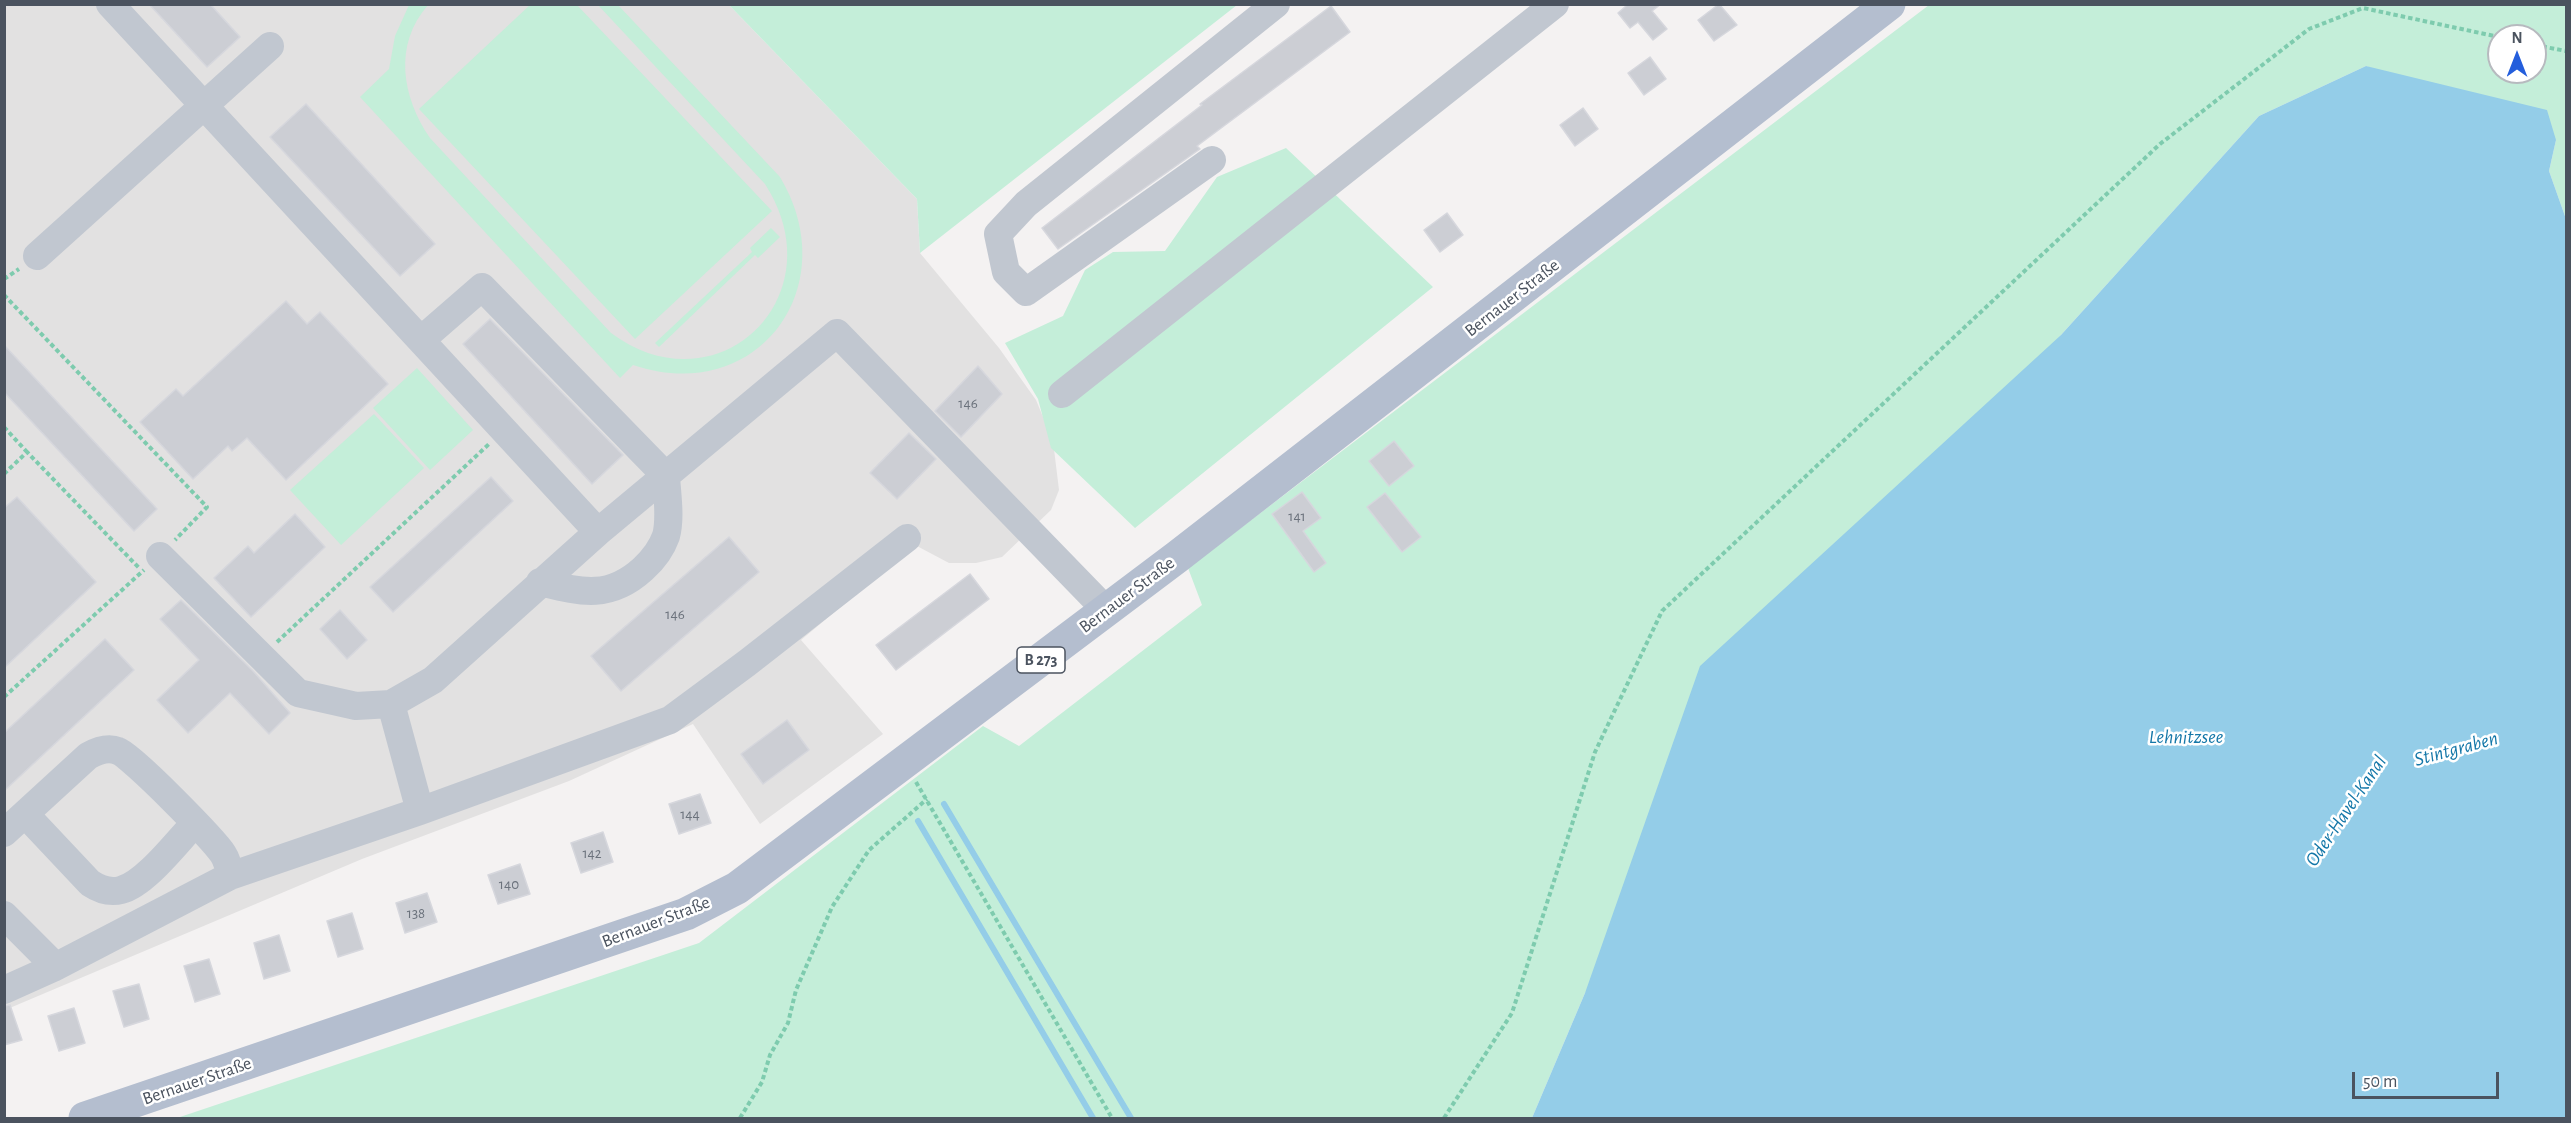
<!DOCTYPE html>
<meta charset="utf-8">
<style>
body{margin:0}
#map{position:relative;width:2571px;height:1123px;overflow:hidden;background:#f4f2f2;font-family:"Alegreya Sans",sans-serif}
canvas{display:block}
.frame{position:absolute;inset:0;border:6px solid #4b535f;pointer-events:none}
.north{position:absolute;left:2487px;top:24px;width:60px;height:60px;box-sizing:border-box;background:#fff;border:2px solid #b7babf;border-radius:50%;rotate:0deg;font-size:16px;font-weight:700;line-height:24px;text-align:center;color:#4b535f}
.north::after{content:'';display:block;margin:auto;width:21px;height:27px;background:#245edc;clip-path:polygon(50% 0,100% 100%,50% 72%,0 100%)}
.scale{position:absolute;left:2352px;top:1072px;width:147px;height:27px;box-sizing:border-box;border:3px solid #4b535f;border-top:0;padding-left:8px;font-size:18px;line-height:21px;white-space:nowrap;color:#4b535f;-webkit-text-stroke:4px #fff;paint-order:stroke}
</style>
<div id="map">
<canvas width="2571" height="1123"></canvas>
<div class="frame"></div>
<div class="north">N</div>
<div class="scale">50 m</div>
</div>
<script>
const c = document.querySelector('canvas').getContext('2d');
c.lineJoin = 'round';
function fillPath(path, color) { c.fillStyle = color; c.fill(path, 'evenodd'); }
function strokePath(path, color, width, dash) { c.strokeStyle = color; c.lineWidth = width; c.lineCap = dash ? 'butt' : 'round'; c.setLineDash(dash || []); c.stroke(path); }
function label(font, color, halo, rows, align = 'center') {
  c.font = font + ' "Alegreya Sans",sans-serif'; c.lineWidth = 5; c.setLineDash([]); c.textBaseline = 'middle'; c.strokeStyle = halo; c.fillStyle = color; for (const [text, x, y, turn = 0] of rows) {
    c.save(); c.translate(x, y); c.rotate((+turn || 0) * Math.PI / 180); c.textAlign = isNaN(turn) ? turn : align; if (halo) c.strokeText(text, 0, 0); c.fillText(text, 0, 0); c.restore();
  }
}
fillPath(new Path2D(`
 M5 5H729L917 199 920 253 999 348 1036 400 1053 441 1059 490 1051 510 1002 557 976 563H949L915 545 801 640 883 734 760 824 693 724 569 781 362 859 5 1010Z`), '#e2e1e1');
fillPath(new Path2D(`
 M531 4 577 5 772 211 635 339 419 109Z
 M409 5H428C393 45 402 97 430 138L611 333C717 412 838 297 765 184L598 5H618L780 177C846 287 757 407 633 365L620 378 360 97 389 69 395 36Z
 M729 5H1237L920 253 917 199Z
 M1929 5H2566V219L2549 171 2556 140 2366 66 2259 116 2061 335 1585 993 1532 1118H177L699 943 983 726 1019 746 1202 605 1188 568ZM2499 36H2535V72H2499Z
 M1286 148 1433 287 1135 528 1051 448 1038 399 1005 343 1063 316 1085 270 1113 252 1165 251 1217 177Z
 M771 228 780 237 758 258 755 255 659 347 655 343 752 252 750 248Z
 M417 368 473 430 430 470 373 408Z
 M374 414 424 468 341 545 290 490Z`), '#c4eed9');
fillPath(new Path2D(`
 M2366 66 2547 110 2556 140 2549 171 2566 219V1118H1532L1585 993 1700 666 2061 335 2259 116Z`), '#94cde8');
strokePath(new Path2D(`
 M944 804 1131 1118
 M918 821 1093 1118`), '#94cde8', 6);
const building = new Path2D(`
 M149 4H210L240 37 207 67Z
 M1625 4H1661L1652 11 1667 29 1653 40 1638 22 1630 28 1618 13 1626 6Z
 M1719 4 1737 25 1714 41 1698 20Z
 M1331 6 1350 32 1197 146 1200 149 1058 249 1042 228 1202 105 1200 104Z
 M1650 57 1666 79 1644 95 1628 73Z
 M306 104 435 244 400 276 270 137Z
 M1583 108 1598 129 1575 146 1560 125Z
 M1447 213 1463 235 1440 252 1424 230Z
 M286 301 307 324 320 312 388 384 286 480 247 438 232 451 228 446 193 479 140 422 176 389 183 396Z
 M490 319 623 455 592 484 463 344Z
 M4 345 157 509 134 531 4 392Z
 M978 366 1002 394 961 437 935 411Z
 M909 433 936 459 897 499 870 473Z
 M1394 441 1414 466 1389 486 1369 461Z
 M491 477 513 501 393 612 370 587Z
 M1302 492 1321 518 1303 531 1326 563 1314 572 1272 514Z
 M1385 493 1421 537 1402 552 1367 507Z
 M17 497 96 582 4 668V508Z
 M295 514 325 547 251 617 214 578 248 546 254 553Z
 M729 537 759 572 621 691 591 656Z
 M970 574 989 599 896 670 876 645Z
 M181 600 253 671 290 713 269 734 230 693 188 733 157 700 199 660 160 619Z
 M340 610 367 640 347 659 320 629Z
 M105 639 134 670 4 791V733Z
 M787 720 809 750 763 784 741 754Z
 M700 794 711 823 679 834 669 804Z
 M603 832 613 862 581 873 571 843Z
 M520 864 530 894 498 904 488 875Z
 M427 893 437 922 405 933 396 903Z
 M352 913 363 949 338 957 327 921Z
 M279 935 290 971 264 979 254 943Z
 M209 959 220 994 195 1002 184 966Z
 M139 984 149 1019 124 1027 113 991Z
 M10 1005 22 1040 4 1045V1006Z
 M74 1008 85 1043 59 1051 48 1016Z`);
fillPath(building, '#ccced4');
strokePath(building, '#d6d7dd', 1.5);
strokePath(new Path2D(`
 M2535 45 2566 51
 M4 279 19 269
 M4 295 207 507 175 540
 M4 427 27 452
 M4 474 27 452 140 569
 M277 642 489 444
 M4 697 144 570
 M916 782 1112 1118
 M740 1118 762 1082 770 1055 788 1023 796 990 832 907 869 850 927 799
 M1444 1118 1512 1013 1595 752 1662 611 2160 144 2309 29 2363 8 2499 37`), '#7ecbae', 4, [4.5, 3]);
strokePath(new Path2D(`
 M110 4 598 532
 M1212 160 1026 292 1006 272 998 234 1026 204 1276 4
 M37 256 270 46
 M421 340 482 287 666 476C667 494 671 518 666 536 661 550 654 559 643 569 609 600 581 592 540 582
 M1062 394 1555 4
 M160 556 298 693 356 706 391 704 433 680 598 532 837 333 1106 610
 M391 704 420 811
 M25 814 90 883C99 889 110 893 121 890 145 884 177 842 194 824
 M4 833 88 756C97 751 108 747 118 751 131 755 214 840 223 854 227 860 229 869 230 876
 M4 915 48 959 53 968
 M4 990 53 968 230 876 420 811 670 720 747 663 907 538`), '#c1c7d0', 28);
strokePath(new Path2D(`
 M85 1118 686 914 737 888 1177 557 1889 4`), '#b4becf', 33);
label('15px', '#6b727c', null, [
 ["146",968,403],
 ["141",1297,516],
 ["146",675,614],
 ["144",690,814],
 ["142",592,853],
 ["140",509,884],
 ["138",416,913]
]);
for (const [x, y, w] of [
 [1041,660,48]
]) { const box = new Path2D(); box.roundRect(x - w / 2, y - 13, w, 26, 4.5); c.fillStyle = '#fff'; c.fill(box); strokePath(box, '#4b535f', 1.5); }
label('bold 16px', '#4b535f', null, [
 ["B 273",1041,660]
]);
label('18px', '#4b535f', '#fff', [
 ["Bernauer Straße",1512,298,-38],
 ["Bernauer Straße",1127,595,-37],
 ["Bernauer Straße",656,922,-21],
 ["Bernauer Straße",197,1081,-19]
]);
label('italic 20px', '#1477a8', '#fff', [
 ["Lehnitzsee",2186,737],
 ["Stintgraben",2456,749,-15],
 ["Oder-Havel-Kanal",2346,811,-56]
]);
</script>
